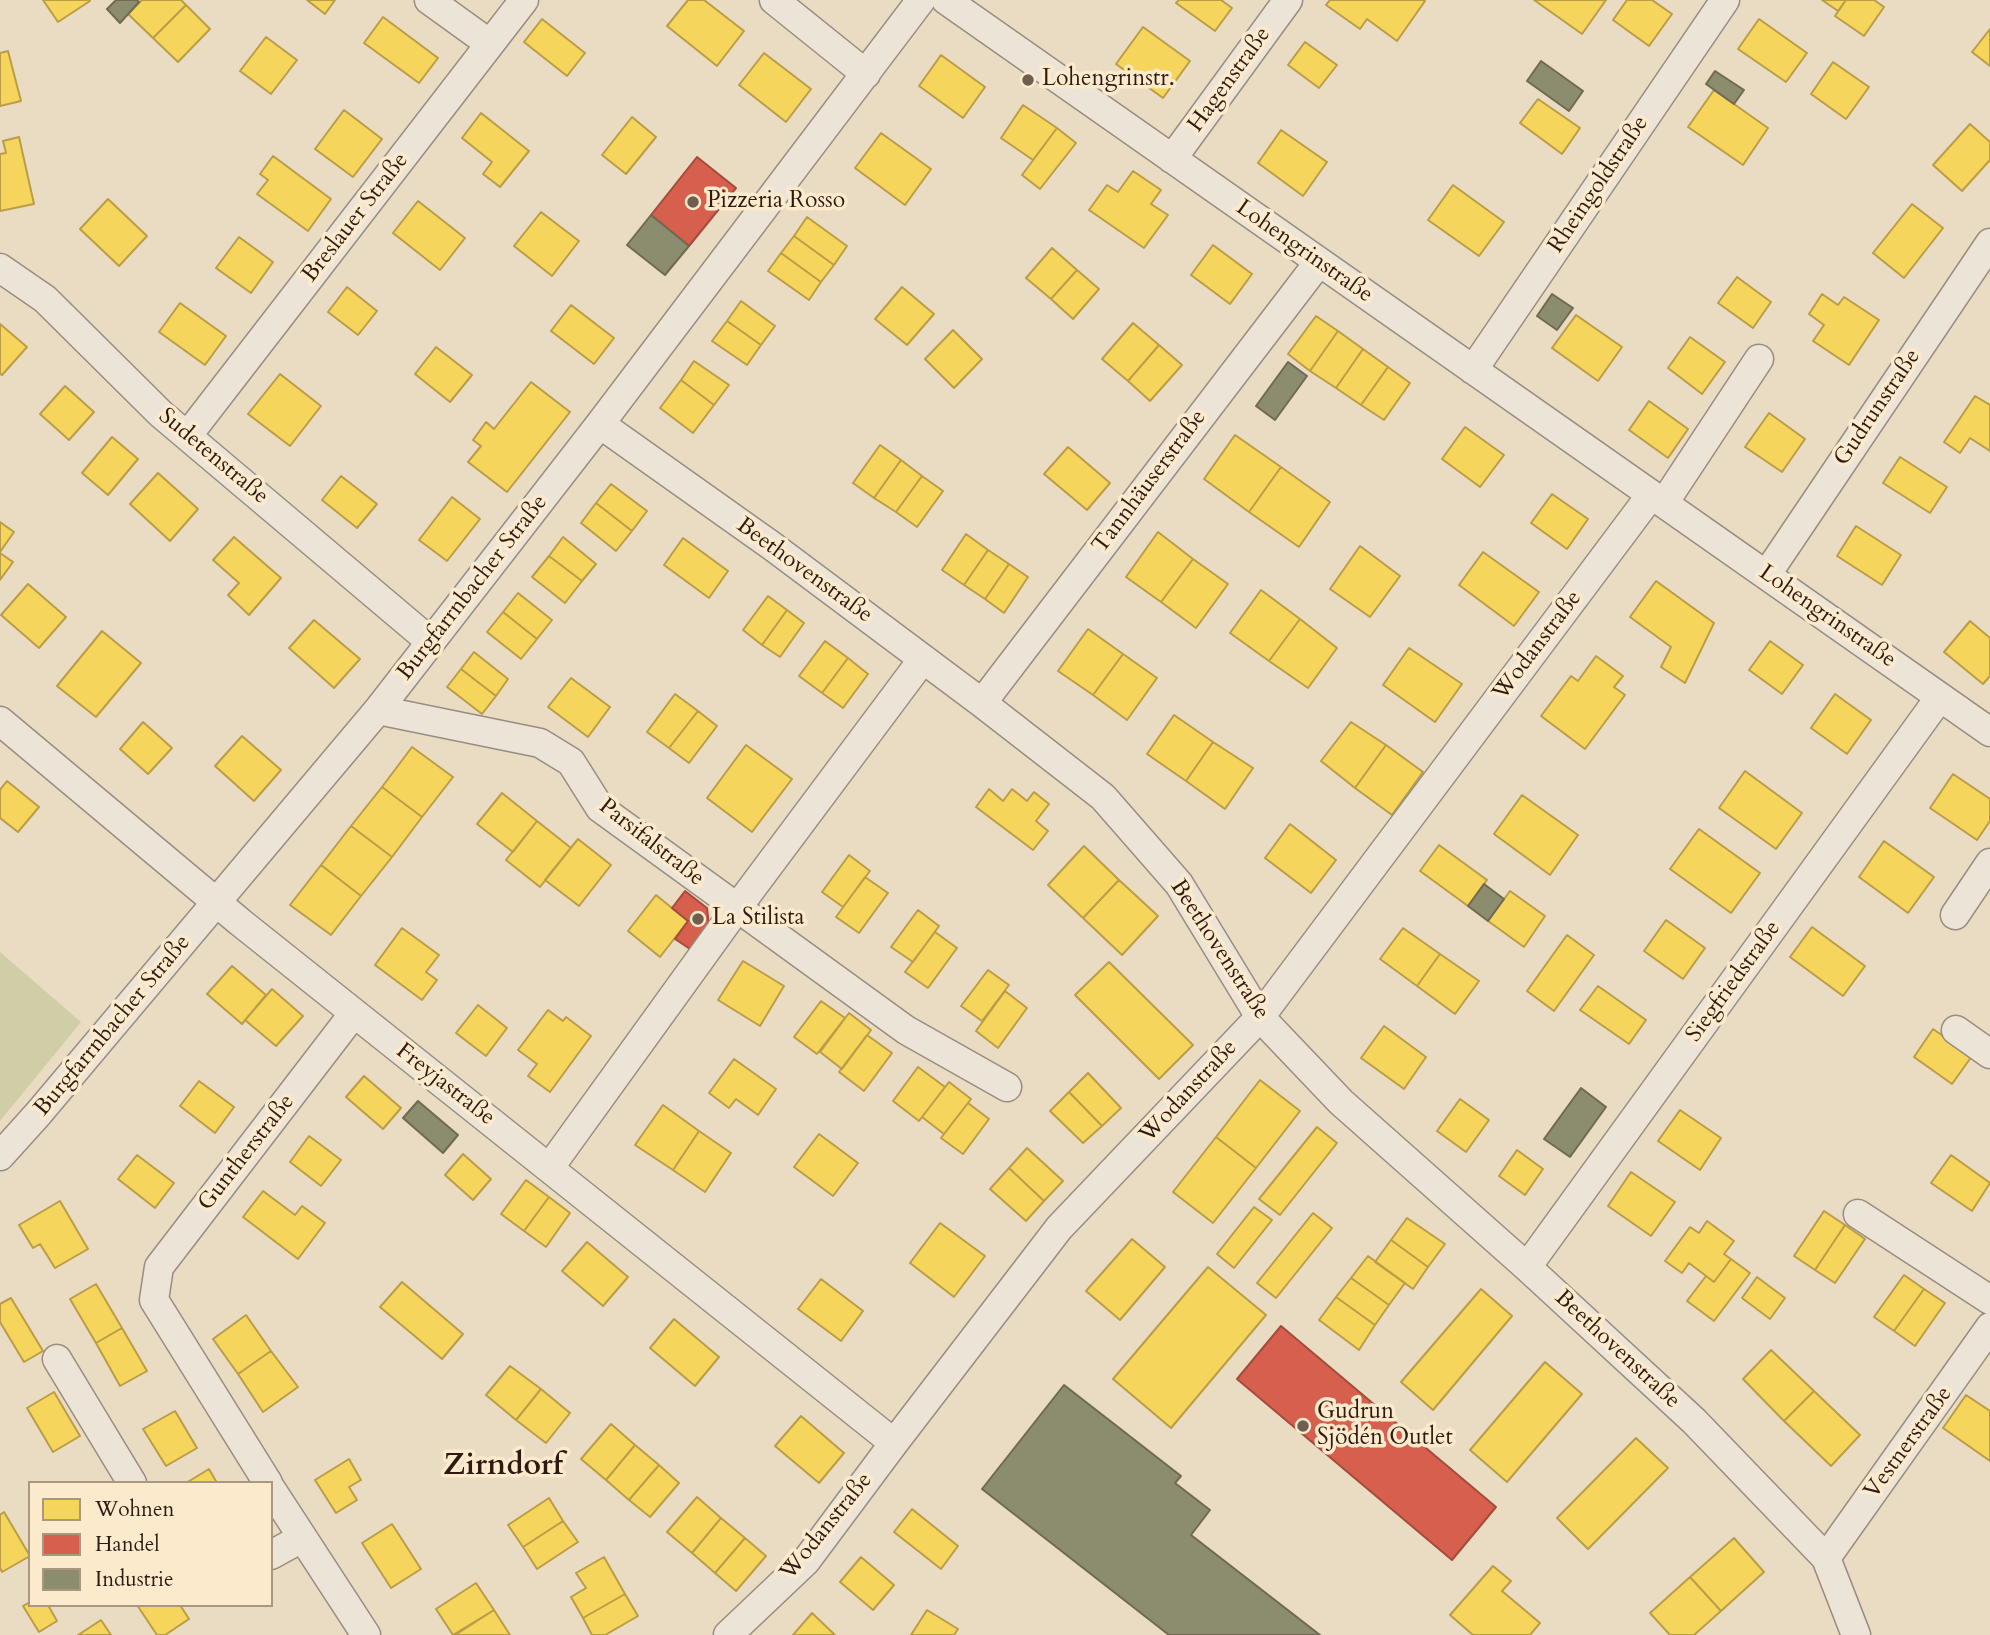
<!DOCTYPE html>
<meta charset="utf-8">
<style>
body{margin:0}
#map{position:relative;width:1990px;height:1635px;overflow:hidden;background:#eadbc3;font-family:Cardo,serif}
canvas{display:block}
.legend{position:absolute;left:28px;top:1481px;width:245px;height:126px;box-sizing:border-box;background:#fceacd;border:2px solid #aa9782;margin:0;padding:9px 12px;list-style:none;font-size:21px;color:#2e1a12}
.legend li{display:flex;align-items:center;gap:14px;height:35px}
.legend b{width:35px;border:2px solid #aa9782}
</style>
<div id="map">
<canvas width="1990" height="1635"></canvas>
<ul class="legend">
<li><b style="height:19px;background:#f6d55c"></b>Wohnen</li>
<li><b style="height:19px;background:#d6604d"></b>Handel</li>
<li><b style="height:19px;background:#8c8c6e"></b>Industrie</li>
</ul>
</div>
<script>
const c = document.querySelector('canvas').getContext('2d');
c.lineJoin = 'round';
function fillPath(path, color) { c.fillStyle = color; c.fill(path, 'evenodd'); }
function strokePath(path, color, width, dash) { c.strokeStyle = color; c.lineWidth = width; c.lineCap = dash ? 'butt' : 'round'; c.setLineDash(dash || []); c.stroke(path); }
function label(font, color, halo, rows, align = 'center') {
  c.font = font + ' Cardo,serif'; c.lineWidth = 7; c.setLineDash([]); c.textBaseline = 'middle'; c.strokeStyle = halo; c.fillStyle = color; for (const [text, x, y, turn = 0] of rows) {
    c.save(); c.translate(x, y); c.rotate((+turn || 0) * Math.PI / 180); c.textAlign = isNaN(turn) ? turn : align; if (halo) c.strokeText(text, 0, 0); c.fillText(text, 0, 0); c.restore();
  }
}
fillPath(new Path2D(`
 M0 952 81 1022 0 1121Z`), '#d0cea6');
const homes = new Path2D(`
 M43 0H89L90 1 58 22Z
 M142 0H181L186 5 153 38 128 14Z
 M307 0H335L325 14Z
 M688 0H704L744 31 717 66 667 26Z
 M1179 0H1221L1232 8 1215 31 1176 3Z
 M1330 0H1423L1425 1 1397 41 1367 19 1360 29 1326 5Z
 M1534 0H1606L1582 34Z
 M1627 0H1652L1672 14 1649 46 1613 20Z
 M1822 0H1846L1838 11Z
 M1846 0H1874L1884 7 1864 36 1835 16Z
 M186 5 210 29 178 62 153 38Z
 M383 17 438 58 419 83 364 43Z
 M542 19 585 53 567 76 524 42Z
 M1759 19 1807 53 1786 82 1738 49Z
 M1143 27 1190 61 1163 98 1116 64Z
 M1990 29V66L1972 52Z
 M266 37 297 60 271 94 240 71Z
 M1305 42 1337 65 1319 88 1288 65Z
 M8 51 21 101 0 106V53Z
 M764 53 811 89 786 122 739 85Z
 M941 55 985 87 963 118 919 86Z
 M1833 62 1869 87 1846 119 1811 94Z
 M1714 90 1768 128 1743 165 1688 127Z
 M1538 99 1580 128 1562 154 1520 123Z
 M1023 105 1057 128 1033 160 1001 138Z
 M344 110 382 139 353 177 315 149Z
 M481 113 529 151 500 187 483 174 492 162 462 138Z
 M632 117 656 137 626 174 602 155Z
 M1970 124 1990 142V160L1962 191 1933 165Z
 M1057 128 1076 143 1040 189 1022 175Z
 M1281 130 1327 162 1303 196 1258 163Z
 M881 133 931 169 905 205 855 168Z
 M19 137 34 204 0 211V154L6 153 3 141Z
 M273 156 331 199 308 231 257 194 268 180 260 174Z
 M1133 171 1161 190 1151 204 1168 215 1144 248 1089 210 1107 185 1118 192Z
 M1453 185 1504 222 1479 256 1428 220Z
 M108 199 147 236 119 266 80 229Z
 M418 201 465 238 440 270 393 233Z
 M1912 204 1943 228 1904 278 1873 253Z
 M541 212 579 241 552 276 514 246Z
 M807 217 847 246 834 265 794 236Z
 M794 236 834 265 821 282 781 253Z
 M239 237 273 262 251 293 216 268Z
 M1213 245 1252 274 1230 304 1191 275Z
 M1052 248 1077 270 1051 299 1026 278Z
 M781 253 821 282 809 300 768 271Z
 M1077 270 1099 289 1073 319 1051 299Z
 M1737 277 1771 302 1753 328 1718 303Z
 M347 287 377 311 358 335 328 312Z
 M902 287 934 314 907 345 875 319Z
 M1822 294 1838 305 1844 297 1879 320 1849 365 1813 341 1824 325 1809 314Z
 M741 301 775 326 761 345 727 321Z
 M180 303 226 336 205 365 159 332Z
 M571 305 614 338 594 364 551 331Z
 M1576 315 1622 347 1598 381 1552 348Z
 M1316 316 1338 331 1310 371 1288 354Z
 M727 321 761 345 747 365 712 341Z
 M1133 323 1159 345 1128 381 1102 359Z
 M0 324 27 347 2 375 0 374Z
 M953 330 982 359 954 388 925 359Z
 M1338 331 1363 349 1336 388 1310 371Z
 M1690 337 1725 362 1702 394 1668 368Z
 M1159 345 1182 365 1150 401 1128 381Z
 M436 347 472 375 450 402 415 374Z
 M1363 349 1388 367 1361 405 1336 388Z
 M694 361 729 385 714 405 681 380Z
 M1388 367 1410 383 1384 420 1361 405Z
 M280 374 321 406 290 446 248 414Z
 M681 380 714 405 693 433 660 408Z
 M531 382 570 412 507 492 468 462 481 446 473 440 486 422 494 429Z
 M65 386 94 412 69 440 40 414Z
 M1975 396 1990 405V451L1970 438 1960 453 1944 442Z
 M1649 401 1688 429 1668 458 1629 430Z
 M1769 413 1805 439 1782 472 1745 447Z
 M1465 427 1504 455 1480 487 1442 459Z
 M1235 435 1281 467 1249 512 1204 479Z
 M112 437 138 459 108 495 82 473Z
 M880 445 901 460 874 498 853 483Z
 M1068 447 1110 483 1087 510 1044 474Z
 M1900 457 1947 487 1930 513 1883 483Z
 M901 460 922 476 896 512 874 498Z
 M1281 467 1330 502 1299 547 1249 512Z
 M158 473 198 509 170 541 130 504Z
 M341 476 377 504 357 528 322 500Z
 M922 476 943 491 917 527 896 512Z
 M611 484 647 511 632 531 596 503Z
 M1552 494 1588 519 1567 549 1531 523Z
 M452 497 480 519 447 561 419 540Z
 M596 503 632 531 616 551 581 523Z
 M0 522 14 532 0 552Z
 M1856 526 1901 555 1882 585 1837 556Z
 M1158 532 1193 559 1161 602 1126 577Z
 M966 534 988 550 964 585 942 570Z
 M234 537 281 578 249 615 228 595 239 583 213 560Z
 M563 537 596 564 582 581 549 556Z
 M683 538 728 571 709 598 664 565Z
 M1360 546 1400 576 1370 617 1330 589Z
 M988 550 1009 564 985 599 964 585Z
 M1483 552 1539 592 1514 626 1459 585Z
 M0 553 13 562 0 580Z
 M549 556 582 581 565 603 532 577Z
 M1193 559 1228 584 1196 628 1161 602Z
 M1009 564 1028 577 1004 613 985 599Z
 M1656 581 1714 623 1685 683 1661 667 1671 647 1630 617Z
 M28 584 66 617 39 648 1 615Z
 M1261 590 1300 619 1269 661 1230 633Z
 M518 593 552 620 537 639 503 612Z
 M768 596 787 610 762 645 743 630Z
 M787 610 804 623 780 657 762 645Z
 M503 612 537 639 521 659 487 632Z
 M1300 619 1337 648 1308 688 1269 661Z
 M314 620 360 659 334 688 289 648Z
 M1970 621 1990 638V676L1983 684 1944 652Z
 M1088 629 1123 654 1093 695 1058 671Z
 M102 631 141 663 96 717 57 686Z
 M825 641 848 658 822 693 799 676Z
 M1770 641 1803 665 1782 694 1749 670Z
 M1409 648 1462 684 1435 722 1383 685Z
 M474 652 508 679 496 696 461 669Z
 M1123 654 1157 678 1127 720 1093 695Z
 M1596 656 1623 676 1614 687 1625 695 1585 749 1541 716 1571 676 1578 681Z
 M848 658 868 674 843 708 822 693Z
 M461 669 496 696 482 714 447 687Z
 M571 678 610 707 588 737 548 707Z
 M675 694 698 711 669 748 647 732Z
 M1835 694 1871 720 1847 754 1811 728Z
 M698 711 717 726 689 763 669 748Z
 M1174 715 1213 742 1186 781 1147 754Z
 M143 722 172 748 148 774 120 749Z
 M1351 722 1386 745 1355 788 1321 761Z
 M242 736 281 770 254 801 215 766Z
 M1213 742 1253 768 1225 809 1186 781Z
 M746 745 792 779 752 832 707 798Z
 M1386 745 1423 772 1392 815 1355 788Z
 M412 747 453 777 422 817 382 787Z
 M1745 771 1802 813 1776 849 1719 808Z
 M1953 774 1990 799V821L1977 840 1930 808Z
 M7 781 39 807 18 832 0 818V790Z
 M382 787 422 817 392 857 351 826Z
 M989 789 1003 801 1012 789 1027 801 1034 792 1049 804 1036 821 1048 831 1033 850 976 807Z
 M502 793 537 821 513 852 477 824Z
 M1522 795 1578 835 1550 875 1494 834Z
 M537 821 571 848 540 887 506 860Z
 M1290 824 1336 860 1311 893 1265 858Z
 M351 826 392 857 361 896 321 865Z
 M1699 829 1760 873 1731 913 1670 869Z
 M578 839 611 865 579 906 545 880Z
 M1884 841 1934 877 1908 913 1859 877Z
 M1439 845 1487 880 1468 906 1420 871Z
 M1084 846 1119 880 1083 918 1048 885Z
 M849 855 870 871 843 907 822 892Z
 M321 865 361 896 331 935 290 905Z
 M865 877 888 893 859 933 836 917Z
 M1119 880 1158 916 1122 955 1083 918Z
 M1510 891 1545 916 1524 947 1488 921Z
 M656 895 688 921 660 957 628 931Z
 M918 910 939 926 913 962 891 947Z
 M1666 920 1705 948 1683 979 1644 951Z
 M1812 927 1865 966 1843 996 1790 957Z
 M402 928 439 955 426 972 437 980 422 1000 375 965Z
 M1403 928 1440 954 1417 986 1380 959Z
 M935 932 957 948 928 988 905 972Z
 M1567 935 1594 955 1554 1011 1527 991Z
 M1440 954 1479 981 1455 1014 1417 986Z
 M743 961 784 986 760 1026 718 1000Z
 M1109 962 1193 1045 1159 1079 1075 995Z
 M232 966 266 995 242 1024 207 994Z
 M988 970 1009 985 982 1021 961 1006Z
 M1598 986 1646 1020 1629 1044 1580 1010Z
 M272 989 303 1016 276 1046 245 1020Z
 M1005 991 1027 1008 998 1048 976 1031Z
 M821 1001 845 1018 817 1054 794 1037Z
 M478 1005 507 1028 486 1056 456 1033Z
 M548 1010 563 1021 566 1017 591 1036 550 1092 528 1076 537 1064 518 1050Z
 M849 1013 871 1030 842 1069 820 1052Z
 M1384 1026 1426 1057 1404 1089 1361 1058Z
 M1933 1029 1972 1056 1952 1084 1914 1057Z
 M867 1035 892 1053 864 1091 839 1072Z
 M734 1059 776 1089 758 1115 736 1099 729 1108 709 1093Z
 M918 1067 945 1087 919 1121 893 1101Z
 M1088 1073 1121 1108 1102 1126 1069 1092Z
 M364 1076 401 1108 383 1129 346 1097Z
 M1260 1080 1300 1111 1256 1168 1216 1137Z
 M199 1081 234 1107 215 1133 180 1106Z
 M949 1082 971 1099 944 1134 922 1117Z
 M1069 1092 1102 1126 1083 1143 1050 1111Z
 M1460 1099 1489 1120 1466 1152 1437 1131Z
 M968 1103 989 1119 963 1154 941 1138Z
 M663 1105 699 1131 673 1170 635 1145Z
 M1680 1110 1721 1138 1700 1170 1658 1141Z
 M1317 1127 1337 1143 1280 1215 1259 1199Z
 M699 1131 731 1153 705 1192 673 1170Z
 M819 1134 858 1163 833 1196 794 1167Z
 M309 1136 341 1160 321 1186 290 1162Z
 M1216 1137 1256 1168 1213 1223 1173 1192Z
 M1027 1148 1063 1181 1044 1201 1009 1168Z
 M1517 1150 1543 1169 1525 1195 1499 1176Z
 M463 1154 491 1179 473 1200 445 1175Z
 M137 1155 174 1183 155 1208 118 1179Z
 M1951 1155 1990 1183 1972 1211 1931 1183Z
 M1009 1168 1044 1201 1026 1221 990 1189Z
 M1631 1172 1675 1202 1651 1236 1608 1206Z
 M526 1180 549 1197 524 1231 501 1214Z
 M263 1191 295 1215 302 1206 325 1223 298 1259 243 1217Z
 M549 1197 570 1213 546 1247 524 1231Z
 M60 1201 88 1249 55 1268 40 1244 33 1248 19 1225Z
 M1254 1207 1272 1220 1234 1268 1217 1254Z
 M1824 1211 1845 1225 1815 1270 1794 1256Z
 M1313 1213 1332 1228 1276 1298 1257 1283Z
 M1407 1218 1445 1244 1428 1267 1391 1240Z
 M1707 1221 1734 1241 1724 1254 1731 1259 1714 1282 1689 1263 1682 1273 1665 1261 1690 1227 1699 1233Z
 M940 1223 985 1256 954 1297 910 1263Z
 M1845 1225 1865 1239 1835 1283 1815 1270Z
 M1132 1239 1165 1267 1120 1320 1086 1291Z
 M1391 1240 1428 1267 1413 1289 1375 1262Z
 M587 1242 628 1277 603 1306 562 1271Z
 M1368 1256 1405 1283 1389 1305 1351 1278Z
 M1731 1259 1750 1273 1714 1321 1687 1301 1706 1276 1714 1282Z
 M1208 1267 1266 1315 1171 1428 1113 1379Z
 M1904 1275 1924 1289 1894 1331 1874 1317Z
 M1757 1277 1785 1298 1770 1319 1742 1298Z
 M1351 1278 1389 1305 1375 1325 1336 1297Z
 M821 1279 863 1311 841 1341 798 1309Z
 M402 1282 463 1334 442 1359 380 1307Z
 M96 1284 122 1328 96 1343 70 1299Z
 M1481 1289 1512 1316 1433 1410 1401 1382Z
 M1924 1289 1945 1303 1915 1346 1894 1331Z
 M1336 1297 1375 1325 1359 1350 1319 1320Z
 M11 1298 43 1351 24 1362 0 1322V1304Z
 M246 1315 271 1351 238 1374 213 1339Z
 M674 1319 719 1357 695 1386 650 1348Z
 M122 1328 147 1371 120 1386 96 1343Z
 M1771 1350 1814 1391 1784 1421 1743 1379Z
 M271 1351 298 1387 263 1412 238 1374Z
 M1545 1362 1582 1394 1507 1482 1470 1450Z
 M510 1366 541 1389 516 1420 486 1395Z
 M541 1389 570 1413 546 1443 516 1420Z
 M1814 1391 1860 1435 1831 1466 1784 1421Z
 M54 1392 80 1436 53 1452 27 1408Z
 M1966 1395 1990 1411V1461L1943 1428Z
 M175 1411 197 1448 166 1466 143 1429Z
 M801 1416 844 1453 819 1483 775 1446Z
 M611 1424 635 1445 606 1480 581 1459Z
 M1636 1438 1668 1468 1588 1549 1557 1518Z
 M635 1445 659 1465 629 1500 606 1480Z
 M349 1459 361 1480 349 1487 357 1500 336 1513 315 1480Z
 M659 1465 679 1483 650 1517 629 1500Z
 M209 1469 217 1483H186Z
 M697 1497 721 1518 692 1553 667 1532Z
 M549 1498 563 1521 523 1547 508 1525Z
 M912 1509 958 1546 941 1569 894 1532Z
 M4 1512 30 1556 2 1572 0 1568V1515Z
 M721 1518 745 1538 715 1573 692 1553Z
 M563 1521 578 1542 537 1569 523 1547Z
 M392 1524 421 1569 391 1588 362 1543Z
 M745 1538 766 1556 736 1591 715 1573Z
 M1734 1538 1764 1572 1721 1611 1690 1577Z
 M604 1557 625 1594 583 1618 571 1597 586 1588 576 1573Z
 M861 1557 894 1585 873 1610 840 1582Z
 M1493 1566 1511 1581 1502 1591 1540 1623 1530 1635H1473L1450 1615Z
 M1690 1577 1721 1611 1694 1635H1670L1650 1613Z
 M476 1583 494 1610 453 1635 436 1609Z
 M625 1594 638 1616 605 1635H592L583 1618Z
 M30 1602V1605H48L57 1621 39 1632 23 1606Z
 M137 1605H180L189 1619 165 1635H157Z
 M494 1610 510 1635H455Z
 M927 1610 958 1629 954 1635H911Z
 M812 1613 835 1635H793Z
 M101 1620 111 1635H78Z`);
fillPath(homes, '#f6d55c');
strokePath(homes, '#ba9d46', 2);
const shops = new Path2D(`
 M697 157 736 188 689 246 651 215Z
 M685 891 707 908 709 926 690 949 675 939 688 921 672 908Z
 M1281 1326 1496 1507 1452 1560 1237 1379Z`);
fillPath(shops, '#d6604d');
strokePath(shops, '#a44b3b', 2);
const industry = new Path2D(`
 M116 0H137L139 2 120 23 107 9Z
 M1541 61 1583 91 1569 111 1527 81Z
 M1715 71 1744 90 1734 104 1706 84Z
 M651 215 689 246 665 275 627 245Z
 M1552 294 1573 308 1557 330 1537 316Z
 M1288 362 1307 376 1275 420 1256 406Z
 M1484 884 1504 899 1488 921 1468 906Z
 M1581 1088 1606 1107 1570 1157 1544 1139Z
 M418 1101 458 1135 443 1153 403 1118Z
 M1064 1385 1181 1476 1175 1483 1210 1510 1191 1535 1320 1635H1169L982 1489Z`);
fillPath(industry, '#8c8c6e');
strokePath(industry, '#706a52', 2);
const street = new Path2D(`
 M429 0 490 44
 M774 0 866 74
 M946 0 1990 732
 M1172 159 1288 0
 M0 268 45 299 161 414 431 642
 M1473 370 1725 0
 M600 424 772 546 982 703 1103 797 1179 884 1260 1017 1341 1102 1527 1267 1694 1421 1826 1558 1856 1635
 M188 435 524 0
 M1664 503 1759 359
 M1767 574 1990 243
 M982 703 1319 262
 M378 710 540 743 571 762 600 808 906 1030 1007 1087
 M0 721 240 922 894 1443
 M1955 915 1990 863
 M1956 1030 1990 1054
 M0 1156 38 1114 378 710 600 424 921 0
 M550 1167 737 908 923 659
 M1858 1214 1990 1300
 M1527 1267 1940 697
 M57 1359 132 1483
 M268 1483 154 1300 159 1267 354 1013
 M271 1489 366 1635
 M271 1555 302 1538
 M1826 1558 1990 1327
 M728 1635 806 1561 894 1443 1059 1228 1260 1017 1651 495`);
strokePath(street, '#988d7f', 31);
strokePath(street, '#ede4d8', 28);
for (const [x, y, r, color] of [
 [1028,80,7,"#705e50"],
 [693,202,7,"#705e50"],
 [698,919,7,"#705e50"],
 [1303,1426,7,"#705e50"]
]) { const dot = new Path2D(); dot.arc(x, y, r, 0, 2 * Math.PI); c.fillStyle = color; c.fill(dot); strokePath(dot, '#fceacd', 2.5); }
label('23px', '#2e1a12', '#fceacd', [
 ["Lohengrinstr.",1042,80],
 ["Pizzeria Rosso",707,202],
 ["La Stilista",712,919],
 ["Gudrun",1317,1413],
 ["Sjödén Outlet",1317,1439]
], 'left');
label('23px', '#2e1a12', '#fceacd', [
 ["Hagenstraße",1230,80,-54],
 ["Rheingoldstraße",1599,185,-56],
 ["Breslauer Straße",356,218,-52],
 ["Lohengrinstraße",1304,252,35],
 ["Gudrunstraße",1878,408,-56],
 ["Sudetenstraße",213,457,40],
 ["Tannhäuserstraße",1150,482,-53],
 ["Beethovenstraße",804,571,36],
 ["Burgfarrnbacher Straße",473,588,-52],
 ["Lohengrinstraße",1827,617,35],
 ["Wodanstraße",1538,646,-53],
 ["Parsifalstraße",651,843,38],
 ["Beethovenstraße",1219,950,57],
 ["Siegfriedstraße",1734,982,-54],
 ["Burgfarrnbacher Straße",113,1026,-50],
 ["Freyjastraße",445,1085,38],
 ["Wodanstraße",1189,1092,-47],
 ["Guntherstraße",247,1153,-52],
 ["Beethovenstraße",1617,1350,43],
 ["Vestnerstraße",1909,1443,-54],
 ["Wodanstraße",827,1527,-51]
]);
label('bold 30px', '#2e1a12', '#fceacd', [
 ["Zirndorf",503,1467]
]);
</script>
